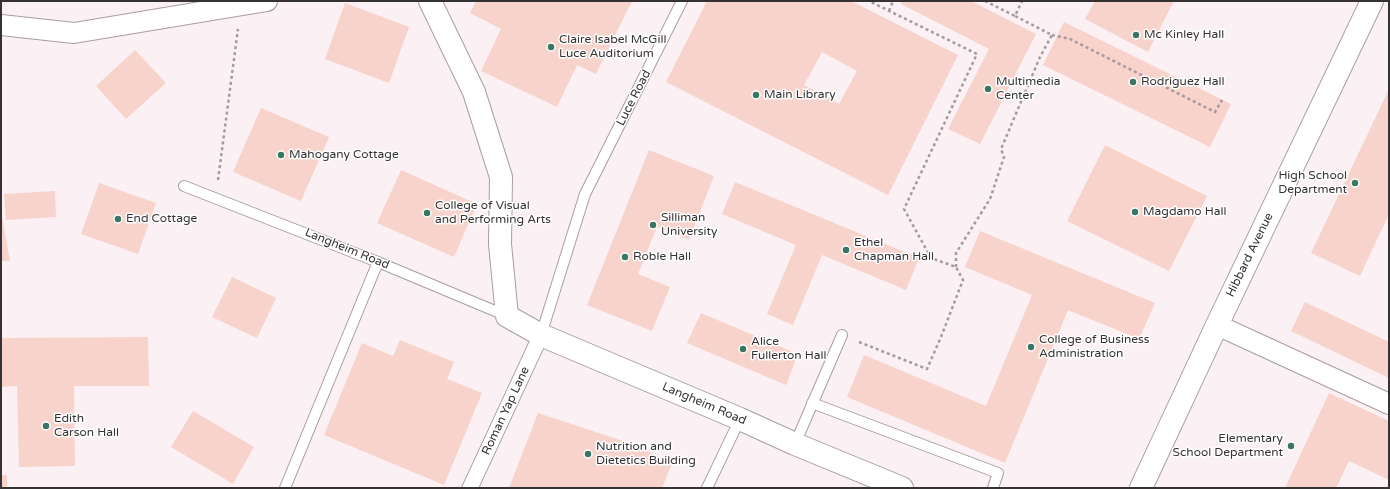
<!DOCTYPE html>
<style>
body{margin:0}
#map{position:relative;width:1390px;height:489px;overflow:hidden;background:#fbf0f3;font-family:"Varela Round",sans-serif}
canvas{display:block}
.frame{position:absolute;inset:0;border:2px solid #363233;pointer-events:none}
</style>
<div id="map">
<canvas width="1390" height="489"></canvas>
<div class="frame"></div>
</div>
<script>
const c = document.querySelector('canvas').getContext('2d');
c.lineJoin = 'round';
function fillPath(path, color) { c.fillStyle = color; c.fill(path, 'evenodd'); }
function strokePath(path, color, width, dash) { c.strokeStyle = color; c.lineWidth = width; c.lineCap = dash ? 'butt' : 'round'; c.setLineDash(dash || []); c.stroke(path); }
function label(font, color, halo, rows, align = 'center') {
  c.font = font + ' "Varela Round",sans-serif'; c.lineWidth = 3; c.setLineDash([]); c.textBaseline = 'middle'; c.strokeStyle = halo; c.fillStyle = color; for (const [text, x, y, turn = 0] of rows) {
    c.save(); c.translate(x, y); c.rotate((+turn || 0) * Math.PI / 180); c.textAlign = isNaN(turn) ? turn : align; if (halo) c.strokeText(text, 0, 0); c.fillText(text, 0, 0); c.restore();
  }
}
fillPath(new Path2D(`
 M476 1H632L596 74 577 65 557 107 481 71 501 29 470 13Z
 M707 1H851L958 55 888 195 666 82ZM822 52 857 71 839 104 804 85Z
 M902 1H971L1036 34 980 144 948 129 989 49 901 4Z
 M1095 1H1174L1148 52 1085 19Z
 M345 3 409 27 389 83 325 59Z
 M1064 22 1231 104 1210 147 1043 65Z
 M135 50 166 83 126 119 96 86Z
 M1389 89V214L1360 276 1311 253Z
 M261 108 329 137 301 201 233 172Z
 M1105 145 1207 196 1169 271 1067 221Z
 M649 150 714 176 689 240 657 227 638 274 670 287 652 331 587 305Z
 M401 170 477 204 454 257 377 223Z
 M735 182 919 258 906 290 822 255 793 325 767 314 796 245 722 214Z
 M99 183 156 203 138 254 81 234Z
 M55 191 56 217 6 220 4 194Z
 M1 217H2L10 261H1Z
 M980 231 1155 303 1139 339 1068 310 1005 463 847 397 864 355 986 406 1032 295 965 267Z
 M232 277 276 298 257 338 212 317Z
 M1305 302 1389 342V378L1291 331Z
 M701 313 798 354 786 385 687 343Z
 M148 337 149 386H74L75 466 19 467 17 386 1 387V338Z
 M400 340 454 362 447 379 482 393 444 485 324 435 362 343 393 356Z
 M1329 393 1389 421V480L1349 461 1336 488H1285Z
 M193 411 254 447 233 484 171 447Z
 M538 413 635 445 672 463 662 488H509Z
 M1 475H7V488H1Z`), '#f7d3cb');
const service = new Path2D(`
 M184 186 378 262 507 316
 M541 335 585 194 682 1
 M812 403 998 473 993 488
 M795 444 842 335
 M285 488 378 262
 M707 488 740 419`);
const pedestrian = new Path2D(`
 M470 488 541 335`);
const minor = new Path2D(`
 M1 25 74 33 267 1
 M1217 325 1389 404`);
const tertiary = new Path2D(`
 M430 1 474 92 501 177 500 244 507 316 541 335 740 419 795 444 902 488`);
const secondary = new Path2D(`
 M1141 488 1217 325 1372 1`);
strokePath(service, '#a89ea0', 12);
strokePath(pedestrian, '#a89ea0', 17);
strokePath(minor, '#a89ea0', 22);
strokePath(tertiary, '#a89ea0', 24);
strokePath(secondary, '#a89ea0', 24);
strokePath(new Path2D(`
 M985 1 1015 16 1022 1
 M889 11 893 1
 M1052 35 1070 39 1215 112 1222 100
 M218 180 238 29
 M956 267V253L990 199 1004 157 1001 149 1040 57 1052 35 1015 16
 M859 342 927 369 941 337 963 280 956 267 931 258 904 209 977 54 869 1`), '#a39b9e', 2.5, [3, 3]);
strokePath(service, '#fff', 10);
strokePath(pedestrian, '#fff', 15);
strokePath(minor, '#fff', 20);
strokePath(tertiary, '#fff', 22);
strokePath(secondary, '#fff', 22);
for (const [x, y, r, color] of [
 [1136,35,4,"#397764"],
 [551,47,4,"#397764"],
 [1133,82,4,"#397764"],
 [988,89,4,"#397764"],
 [756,95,4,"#397764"],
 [281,155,4,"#397764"],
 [1355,183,4,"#397764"],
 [1135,212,4,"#397764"],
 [427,213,4,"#397764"],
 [118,219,4,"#397764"],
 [653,225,4,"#397764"],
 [846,250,4,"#397764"],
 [625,257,4,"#397764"],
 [1031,347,4,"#397764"],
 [743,349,4,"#397764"],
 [46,426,4,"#397764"],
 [1291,446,4,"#397764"],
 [588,454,4,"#397764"]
]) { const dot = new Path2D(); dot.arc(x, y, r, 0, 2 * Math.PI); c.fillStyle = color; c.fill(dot); strokePath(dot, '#fff', 1.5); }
label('12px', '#363233', '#fff', [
 ["Mc Kinley Hall",1144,35],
 ["Claire Isabel McGill",559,40],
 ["Luce Auditorium",559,54],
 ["Multimedia",996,82],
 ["Center",996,96],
 ["Rodriguez Hall",1141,82],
 ["Main Library",764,95],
 ["Mahogany Cottage",289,155],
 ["High School",1347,176,"right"],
 ["Department",1347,190,"right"],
 ["College of Visual",435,206],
 ["and Performing Arts",435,220],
 ["Magdamo Hall",1143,212],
 ["Silliman",661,218],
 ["University",661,232],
 ["End Cottage",126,219],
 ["Ethel",854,243],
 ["Chapman Hall",854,257],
 ["Roble Hall",633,257],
 ["College of Business",1039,340],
 ["Administration",1039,354],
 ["Alice",751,342],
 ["Fullerton Hall",751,356],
 ["Edith",54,419],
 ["Carson Hall",54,433],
 ["Elementary",1283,439,"right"],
 ["School Department",1283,453,"right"],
 ["Nutrition and",596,447],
 ["Dietetics Building",596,461]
], 'left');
label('12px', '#363233', '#fff', [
 ["Luce Road",634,98,-63],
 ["Langheim Road",347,249,22],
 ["Hibbard Avenue",1250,255,-64],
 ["Langheim Road",704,404,23],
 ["Roman Yap Lane",506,411,-65]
]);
</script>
